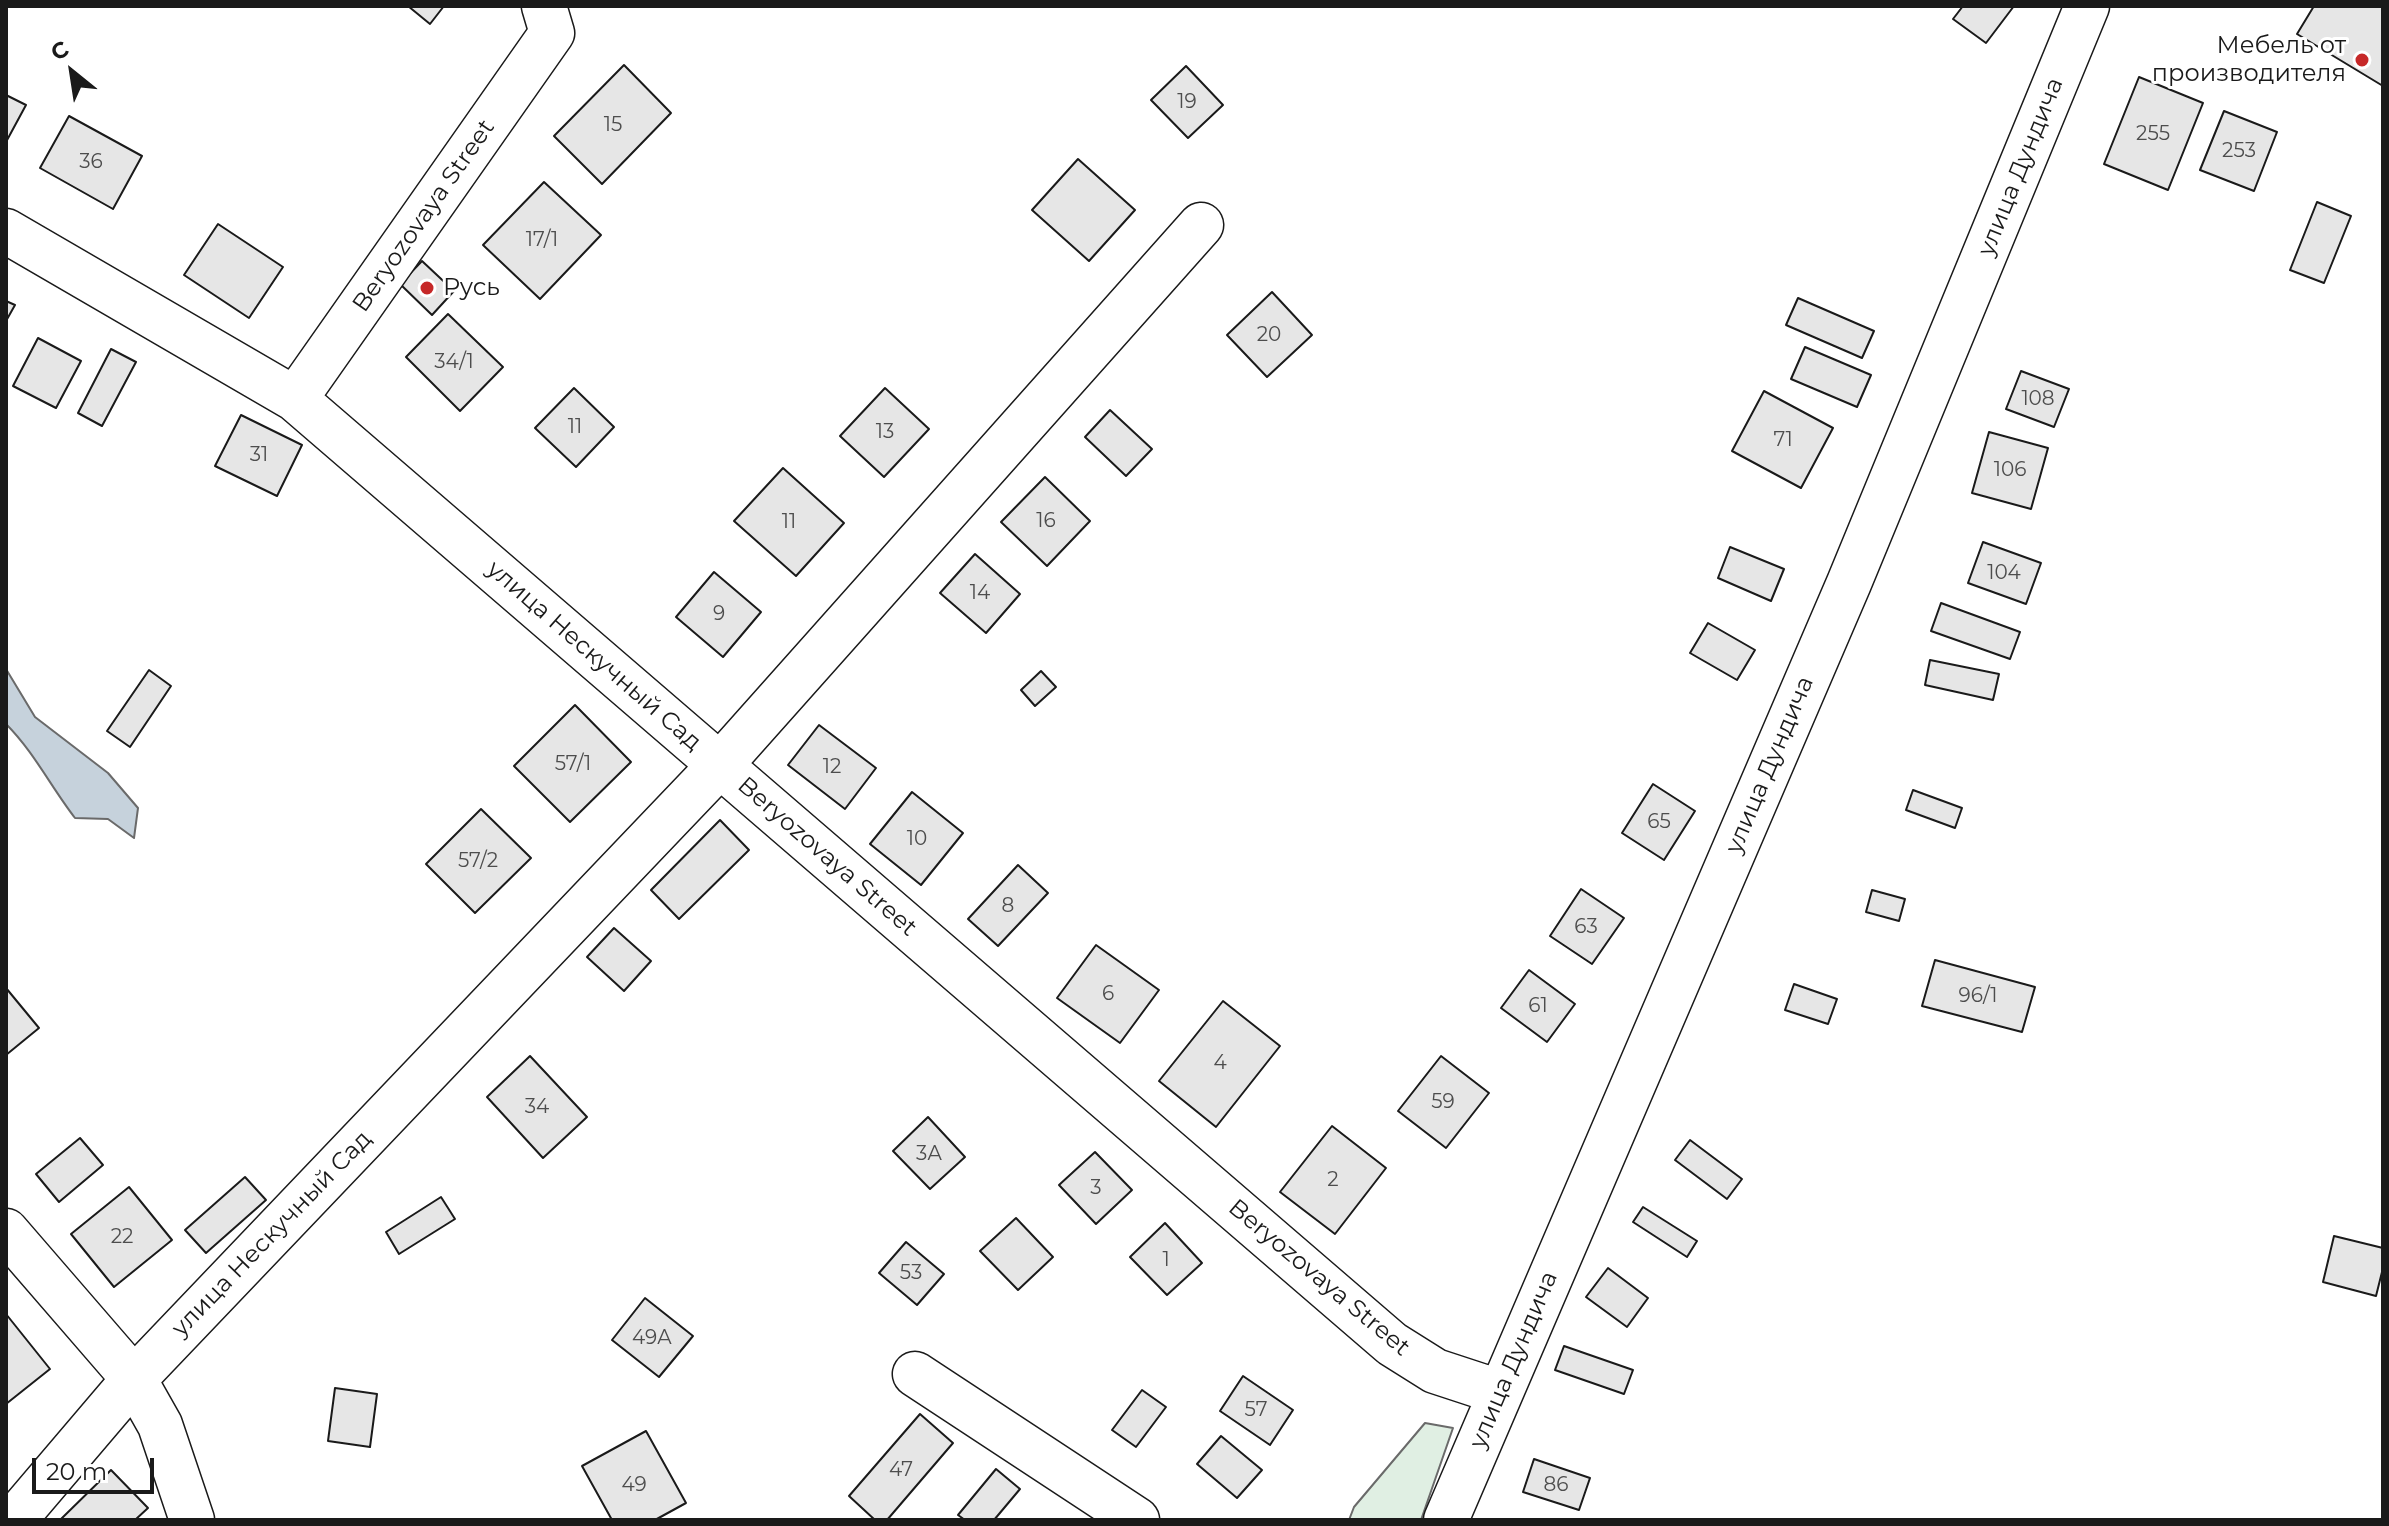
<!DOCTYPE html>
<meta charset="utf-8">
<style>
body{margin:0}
#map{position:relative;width:2389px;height:1526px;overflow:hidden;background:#fff;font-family:Montserrat,sans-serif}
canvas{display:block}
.frame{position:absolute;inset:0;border:8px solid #1a1a1a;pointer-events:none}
.north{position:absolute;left:32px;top:32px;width:80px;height:80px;-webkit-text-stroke:6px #fff;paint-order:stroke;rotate:330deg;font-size:22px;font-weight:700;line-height:32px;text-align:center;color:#1a1a1a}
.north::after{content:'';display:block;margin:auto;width:28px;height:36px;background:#1a1a1a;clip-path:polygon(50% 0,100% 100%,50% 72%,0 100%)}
.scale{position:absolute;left:32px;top:1458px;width:122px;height:36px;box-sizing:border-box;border:4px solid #1a1a1a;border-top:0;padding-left:10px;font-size:24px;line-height:28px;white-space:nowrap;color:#1a1a1a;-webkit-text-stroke:6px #fff;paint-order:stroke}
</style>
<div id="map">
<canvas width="2389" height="1526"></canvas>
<div class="frame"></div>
<div class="north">С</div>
<div class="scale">20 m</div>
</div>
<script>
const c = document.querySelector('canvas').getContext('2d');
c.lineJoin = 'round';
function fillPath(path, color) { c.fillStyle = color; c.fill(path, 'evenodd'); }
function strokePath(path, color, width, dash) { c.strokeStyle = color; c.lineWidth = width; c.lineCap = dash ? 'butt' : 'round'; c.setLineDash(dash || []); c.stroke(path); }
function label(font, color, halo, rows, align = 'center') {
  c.font = font + ' Montserrat,sans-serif'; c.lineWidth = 6; c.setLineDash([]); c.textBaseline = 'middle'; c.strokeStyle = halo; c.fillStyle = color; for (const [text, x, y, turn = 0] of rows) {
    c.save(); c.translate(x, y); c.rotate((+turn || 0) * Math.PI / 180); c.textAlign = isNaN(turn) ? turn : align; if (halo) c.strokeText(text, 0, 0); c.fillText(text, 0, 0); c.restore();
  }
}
const green = new Path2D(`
 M1425 1423 1453 1428 1421 1520H1349L1354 1507Z`);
fillPath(green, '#e0efe3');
strokePath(green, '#6a6a6a', 2);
const water = new Path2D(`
 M6 669 35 717 108 773 138 808 134 838 108 819 75 818C51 787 34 752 6 724Z`);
fillPath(water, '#c6d2dc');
strokePath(water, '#6a6a6a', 2);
const building = new Path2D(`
 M408 6H444L430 24Z
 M1963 6H2014L1986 43 1953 19Z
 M2314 6H2383V86L2297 34Z
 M624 65 671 113 602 184 554 136Z
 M1186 66 1223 105 1188 138 1151 100Z
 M2139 77 2203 103 2168 190 2104 164Z
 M6 95 26 105 6 142Z
 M2224 111 2277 132 2254 191 2200 170Z
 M69 116 142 156 113 209 40 168Z
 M1078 159 1135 210 1089 261 1032 210Z
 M544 182 601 235 540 299 483 245Z
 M2317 202 2351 216 2324 283 2290 270Z
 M218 224 283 267 249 318 184 275Z
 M422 261 454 291 432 315 400 284Z
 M1272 292 1312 335 1267 377 1227 335Z
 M1798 298 1874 331 1862 358 1786 325Z
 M6 301 15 305 6 321Z
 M448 314 503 367 460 411 406 357Z
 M38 338 81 361 56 408 13 386Z
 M1805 347 1871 375 1857 407 1791 379Z
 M111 349 136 362 102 426 78 413Z
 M2021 371 2069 389 2054 427 2006 409Z
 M574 388 614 427 576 467 535 428Z
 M885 388 929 429 884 477 840 436Z
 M1764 391 1833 428 1801 488 1732 451Z
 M1110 410 1152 449 1126 476 1085 437Z
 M241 415 302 445 277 496 215 466Z
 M1989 432 2048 448 2031 509 1972 493Z
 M783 468 844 523 796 576 734 521Z
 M1045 477 1090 521 1047 566 1001 522Z
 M1983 542 2041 563 2026 604 1968 583Z
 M1730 547 1784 569 1771 601 1718 578Z
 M975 554 1020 594 986 633 940 593Z
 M714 572 761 612 723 657 676 617Z
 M1941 603 2020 632 2010 659 1931 631Z
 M1708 623 1755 650 1737 680 1690 653Z
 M1930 660 1999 674 1993 700 1925 685Z
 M149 670 171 686 130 747 107 731Z
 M1041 671 1056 687 1035 706 1021 690Z
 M575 705 631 762 570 822 514 766Z
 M819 725 876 768 845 809 788 765Z
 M1653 784 1695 811 1664 860 1622 833Z
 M1913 790 1962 808 1955 828 1906 810Z
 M912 792 963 833 921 885 870 844Z
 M481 809 531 858 475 913 426 864Z
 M720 820 749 850 679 919 651 890Z
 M1018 865 1048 893 998 946 968 919Z
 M1581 889 1624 918 1592 964 1550 936Z
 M1872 890 1905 899 1899 921 1866 912Z
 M614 928 651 961 624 991 587 957Z
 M1096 945 1159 990 1120 1043 1057 998Z
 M1935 960 2035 987 2022 1032 1922 1006Z
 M1529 970 1575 1004 1547 1042 1501 1008Z
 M1794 984 1837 999 1828 1024 1785 1010Z
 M6 988 39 1028 6 1055Z
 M1223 1001 1280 1046 1216 1127 1159 1081Z
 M530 1056 587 1117 543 1158 487 1097Z
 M1441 1056 1489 1093 1446 1148 1398 1111Z
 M928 1117 965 1157 930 1189 893 1151Z
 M1332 1126 1386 1168 1335 1234 1280 1192Z
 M80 1138 103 1165 59 1202 36 1174Z
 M1690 1140 1742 1179 1727 1199 1675 1160Z
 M1095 1152 1132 1190 1096 1224 1059 1185Z
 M245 1177 266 1200 206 1253 185 1230Z
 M129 1187 172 1240 114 1287 71 1234Z
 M441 1197 455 1219 399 1254 386 1232Z
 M1643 1207 1697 1241 1687 1257 1633 1222Z
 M1016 1218 1053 1257 1018 1290 980 1251Z
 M1165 1223 1202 1263 1167 1295 1130 1257Z
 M2334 1236 2383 1248V1268L2376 1296 2323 1282Z
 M906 1242 944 1274 917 1305 879 1273Z
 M1608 1268 1648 1298 1627 1327 1586 1297Z
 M645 1298 693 1336 659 1377 612 1340Z
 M6 1314 50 1369 6 1404Z
 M1564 1346 1633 1370 1624 1394 1555 1370Z
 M1243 1376 1293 1410 1270 1445 1220 1411Z
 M335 1388 377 1394 370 1447 328 1441Z
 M1142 1390 1166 1407 1136 1447 1112 1430Z
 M920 1414 953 1443 887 1520H875L849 1496Z
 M646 1431 686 1503 655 1520H612L582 1466Z
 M1221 1436 1262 1470 1237 1498 1197 1464Z
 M1534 1459 1590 1478 1579 1510 1523 1492Z
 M996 1469 1020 1489 994 1520H965L958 1515Z
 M111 1470 148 1508 135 1520H60Z`);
fillPath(building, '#e6e6e6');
strokePath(building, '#1a1a1a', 2);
const minor = new Path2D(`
 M6 231 295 399 1392 1344 1435 1371 1499 1392
 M295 399 552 33 544 6
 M6 1231 134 1379 160 1425 192 1520
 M915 1374 1137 1520
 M14 1520 134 1379 720 765 1201 225
 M1446 1520 1849 583 2087 6`);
strokePath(minor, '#1a1a1a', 47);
strokePath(minor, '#fff', 44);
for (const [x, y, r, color] of [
 [2362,60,8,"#c62828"],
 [427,288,8,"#c62828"]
]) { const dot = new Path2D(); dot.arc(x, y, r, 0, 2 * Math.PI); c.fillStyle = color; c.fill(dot); strokePath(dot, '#fff', 3); }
label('20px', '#4d4d4d', null, [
 ["19",1187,102],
 ["15",613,125],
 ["255",2153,134],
 ["253",2239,151],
 ["36",91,162],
 ["17/1",542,240],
 ["20",1269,335],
 ["34/1",454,362],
 ["108",2038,399],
 ["11",575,427],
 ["13",885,432],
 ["71",1783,440],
 ["31",259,455],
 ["106",2010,470],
 ["16",1046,521],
 ["11",789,522],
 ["104",2004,573],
 ["14",980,593],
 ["9",719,614],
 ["57/1",573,764],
 ["12",832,767],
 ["65",1659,822],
 ["10",917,839],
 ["57/2",478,861],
 ["8",1008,906],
 ["63",1586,927],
 ["6",1108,994],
 ["96/1",1978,996],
 ["61",1538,1006],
 ["4",1220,1063],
 ["59",1443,1102],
 ["34",537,1107],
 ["3А",929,1154],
 ["2",1333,1180],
 ["3",1096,1188],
 ["22",122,1237],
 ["1",1166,1260],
 ["53",911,1273],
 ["49А",652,1338],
 ["57",1256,1410],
 ["47",901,1470],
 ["49",634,1485],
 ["86",1556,1485]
]);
label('24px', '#1a1a1a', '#fff', [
 ["Мебель от",2346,46],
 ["производителя",2346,74],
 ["Русь",443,288,"left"]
], 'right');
label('24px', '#1a1a1a', '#fff', [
 ["улица Дундича",2021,167,-68],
 ["Beryozovaya Street",424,216,-55],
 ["улица Нескучный Сад",594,656,41],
 ["улица Дундича",1770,765,-67],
 ["Beryozovaya Street",827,857,41],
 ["улица Нескучный Сад",272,1234,-46],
 ["Beryozovaya Street",1319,1278,40],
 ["улица Дундича",1514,1360,-67]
]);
</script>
